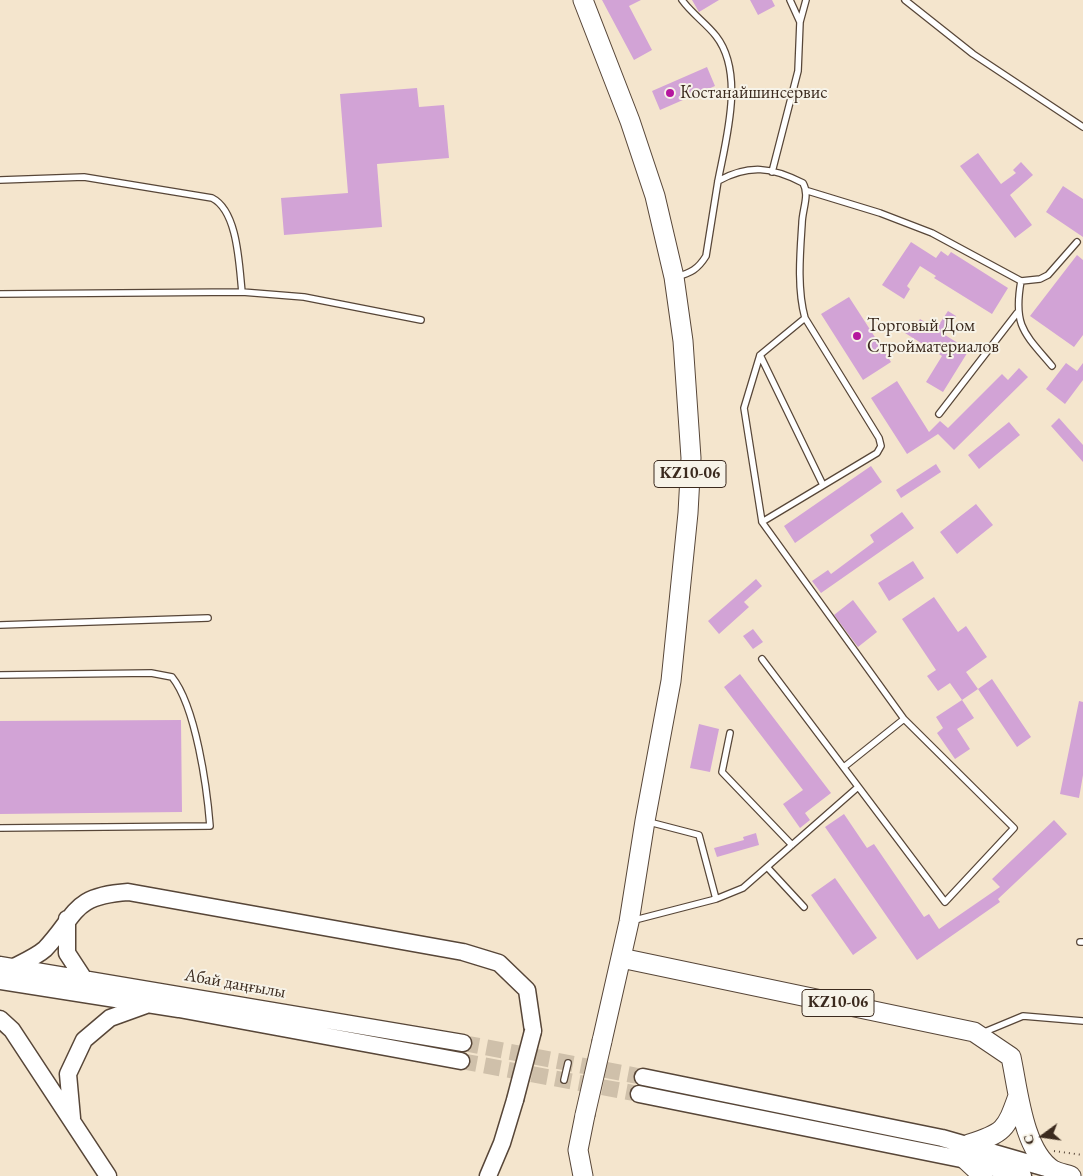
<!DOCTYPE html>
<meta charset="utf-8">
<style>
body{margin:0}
#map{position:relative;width:1083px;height:1176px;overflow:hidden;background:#f4e5cd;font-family:"EB Garamond",serif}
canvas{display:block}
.north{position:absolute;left:1018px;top:1111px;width:50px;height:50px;-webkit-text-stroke:4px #f7f3e8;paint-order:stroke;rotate:256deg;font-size:14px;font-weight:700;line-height:20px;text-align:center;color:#3b2a1e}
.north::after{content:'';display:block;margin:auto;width:18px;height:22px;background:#3b2a1e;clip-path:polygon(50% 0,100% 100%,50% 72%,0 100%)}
</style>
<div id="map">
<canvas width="1083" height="1176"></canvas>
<div class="north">С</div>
</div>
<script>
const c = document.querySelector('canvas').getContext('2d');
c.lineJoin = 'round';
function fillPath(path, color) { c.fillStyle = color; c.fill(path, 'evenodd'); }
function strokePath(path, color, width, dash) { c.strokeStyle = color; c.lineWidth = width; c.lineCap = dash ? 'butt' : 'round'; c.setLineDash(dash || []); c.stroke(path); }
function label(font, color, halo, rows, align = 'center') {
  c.font = font + ' "EB Garamond",serif'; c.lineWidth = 4; c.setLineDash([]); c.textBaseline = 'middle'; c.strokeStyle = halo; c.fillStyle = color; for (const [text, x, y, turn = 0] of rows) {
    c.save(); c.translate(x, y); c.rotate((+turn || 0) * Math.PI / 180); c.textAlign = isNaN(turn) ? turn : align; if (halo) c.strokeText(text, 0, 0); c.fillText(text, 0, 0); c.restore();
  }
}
fillPath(new Path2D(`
 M602 0H641L629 6 652 50 634 60Z
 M692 0H719L699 12Z
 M750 0H772L775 6 758 15Z
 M707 67 715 86 660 110 652 91Z
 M417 88 419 107 444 105 449 158 377 164 382 227 284 235 281 198 348 193 340 94Z
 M978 153 1001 184 1016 173 1013 170 1021 162 1033 175 1010 195 1032 225 1015 238 960 166Z
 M1063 186 1083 199V237L1046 212Z
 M911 242 936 258 941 251 948 256 951 252 1008 288 992 314 934 278 936 276 920 266 907 286 910 289 904 299 882 285Z
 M1077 255 1083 260V335L1074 347 1030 316Z
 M849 297 891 362 863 380 821 314Z
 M948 311 956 316 945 335 969 350 943 392 926 382 942 356 905 333 911 324 915 326 920 319 936 329Z
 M1066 363 1077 371 1083 363V380L1065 404 1046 389Z
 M1019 368 1028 377 954 450 938 434 907 454 871 398 897 381 929 432 940 421 948 428 1002 374 1008 380Z
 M1059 418 1083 445V462L1051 426Z
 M1009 422 1020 435 979 469 968 455Z
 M936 464 941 472 901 498 896 490Z
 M871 466 882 482 795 543 784 526Z
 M976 504 993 525 957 554 940 532Z
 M902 512 914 528 821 593 812 581 828 570 831 574 874 542 870 535Z
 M913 561 924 578 889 601 878 583Z
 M756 579 762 586 744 602 749 607 719 634 708 621Z
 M934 597 958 632 966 626 987 657 966 672 978 689 962 700 950 683 938 691 927 676 936 670 902 619Z
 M853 600 877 632 858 647 834 615Z
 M753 629 763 642 753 649 743 636Z
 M740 674 831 793 805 813 810 820 800 828 783 804 803 790 724 687Z
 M992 679 1031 737 1017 747 978 689Z
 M962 700 974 718 957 729 970 749 955 759 937 733 943 728 936 717Z
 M1079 701 1083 702V775L1079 798 1060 794Z
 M181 720 182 812 0 814V721Z
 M699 724 719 729 710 772 690 768Z
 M844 814 867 848 874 844 924 917 929 914 939 929 1000 887 992 879 1054 820 1067 834 998 899 1000 902 917 960 825 827Z
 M756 833 759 845 717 857 714 848 744 840 743 837Z
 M835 878 877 938 853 955 811 895Z`), '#d2a3d6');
strokePath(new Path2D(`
 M463 1043 643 1077
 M461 1061 639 1094`), '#cfc0aa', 16, [16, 8]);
const service = new Path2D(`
 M790 0 800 22
 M905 0 973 54 1083 127
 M772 172 798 71 800 22 806 0
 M0 180 84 177 212 198C238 211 239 265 242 292
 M718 181C749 164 772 167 803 183 810 195 802 210 802 224 800 254 797 289 805 318L879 438 881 446 877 453 762 522
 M808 191 880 213 932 233 1021 281 1040 279 1048 275 1077 242
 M676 277C691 273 698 269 706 256 710 231 714 206 718 181 726 139 745 73 716 36 706 23 692 14 682 0
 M1021 281C1013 326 1024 333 1052 366
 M0 294 242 292 304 297 421 320
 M760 355 823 485
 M939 414 1017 313
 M0 625 208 618
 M762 659 945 902 1014 828 904 719 762 522 744 408 760 355 805 318
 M0 675 151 673 172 677C196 707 207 788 210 826L0 828
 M730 733 722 772 792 845
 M844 767 904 719
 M649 822 699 835 716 899
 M767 867 804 907
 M631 921 716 899 743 888 858 787
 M1080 942H1083
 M982 1033 1023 1016 1083 1021
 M564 1080 568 1063`);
const secondary = new Path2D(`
 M67 919V953L84 979
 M0 965 463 1043
 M14 967C24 962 37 956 45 949 78 914 71 896 128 892L463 952 499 963 527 990 533 1031
 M0 981 179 1009 461 1061
 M0 1019 12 1030 108 1176
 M643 1077 942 1138 1053 1170
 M639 1094 966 1160 1023 1176
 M72 1118 68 1074 84 1040 110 1018 146 1005
 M488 1176 502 1143 515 1100`);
const trunk = new Path2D(`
 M583 0 630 121 655 196 674 277 683 341 691 458 688 513 671 681 645 821 629 922 602 1041
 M621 958 974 1032 1011 1057C1018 1089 1023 1151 1053 1170 1058 1173 1066 1174 1071 1176
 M969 1144C1004 1133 1006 1130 1018 1096
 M966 1160 983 1176
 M583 1176 578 1150 585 1115`);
strokePath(service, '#574638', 8);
strokePath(secondary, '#574638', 19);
strokePath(trunk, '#574638', 21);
strokePath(new Path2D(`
 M1054 1151 1083 1155`), '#574638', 2, [1, 4]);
strokePath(service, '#fff', 5.5);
strokePath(secondary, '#fff', 16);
strokePath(trunk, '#fff', 19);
const secondaryBridge = new Path2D(`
 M515 1100 533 1031`);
const trunkBridge = new Path2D(`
 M585 1115 602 1041`);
strokePath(secondaryBridge, '#574638', 19, []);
strokePath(trunkBridge, '#574638', 21, []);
strokePath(secondaryBridge, '#fff', 16);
strokePath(trunkBridge, '#fff', 19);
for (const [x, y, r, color] of [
 [670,93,5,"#b5179e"],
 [857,336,5,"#b5179e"]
]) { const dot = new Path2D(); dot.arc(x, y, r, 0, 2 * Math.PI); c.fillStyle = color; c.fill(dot); strokePath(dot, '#f7f3e8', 2); }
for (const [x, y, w] of [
 [690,474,72],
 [838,1003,72]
]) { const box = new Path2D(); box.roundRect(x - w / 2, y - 13.5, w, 27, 4); c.fillStyle = '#f7f3e8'; c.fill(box); strokePath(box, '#3b2a1e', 1); }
label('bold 16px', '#3b2a1e', null, [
 ["KZ10-06",690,474],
 ["KZ10-06",838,1003]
]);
label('18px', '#3b2a1e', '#f7f3e8', [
 ["Костанайшинсервис",680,93],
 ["Торговый Дом",867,326],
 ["Стройматериалов",867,347]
], 'left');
label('18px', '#3b2a1e', '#f7f3e8', [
 ["Абай даңғылы",235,984,10]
]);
</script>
